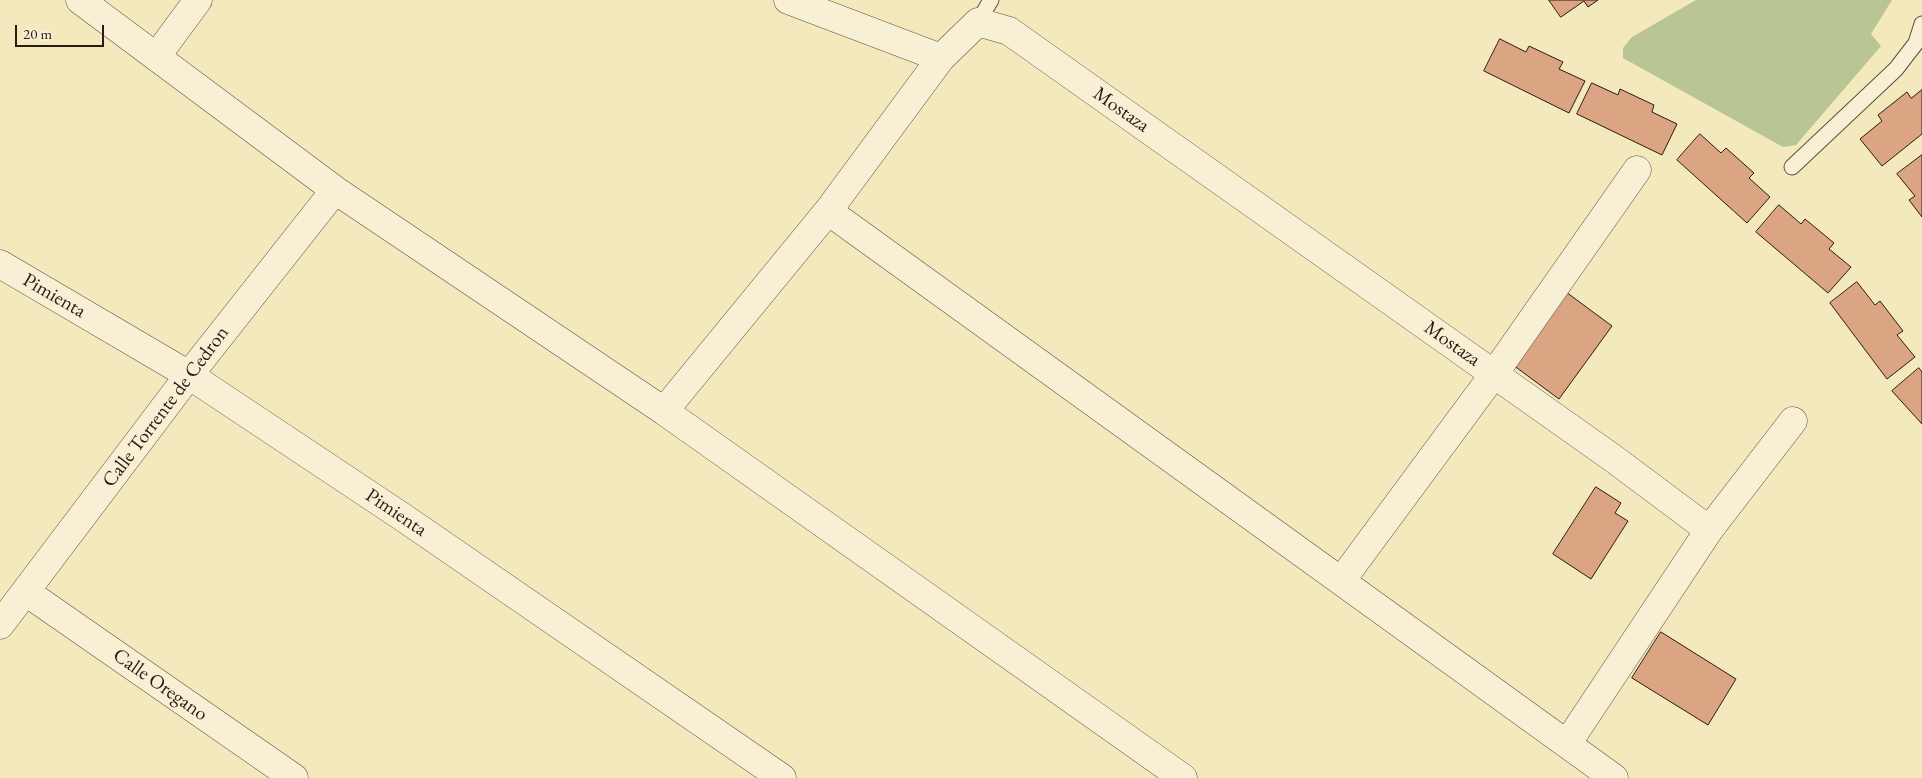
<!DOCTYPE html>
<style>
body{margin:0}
#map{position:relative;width:1922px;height:778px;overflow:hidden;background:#f4e8bd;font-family:"EB Garamond",serif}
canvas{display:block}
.scale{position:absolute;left:15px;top:25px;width:89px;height:22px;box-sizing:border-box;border:2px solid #2a1b15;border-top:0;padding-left:6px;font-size:15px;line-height:18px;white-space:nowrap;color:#2a1b15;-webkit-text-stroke:4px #f8f0d4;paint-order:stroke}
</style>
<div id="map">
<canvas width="1922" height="778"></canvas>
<div class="scale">20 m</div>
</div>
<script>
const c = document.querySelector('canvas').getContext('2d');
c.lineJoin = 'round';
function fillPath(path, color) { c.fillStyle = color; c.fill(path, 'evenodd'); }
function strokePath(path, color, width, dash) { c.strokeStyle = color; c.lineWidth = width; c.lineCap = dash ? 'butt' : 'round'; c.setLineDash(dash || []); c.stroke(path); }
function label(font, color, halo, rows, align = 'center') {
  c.font = font + ' "EB Garamond",serif'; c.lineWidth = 4; c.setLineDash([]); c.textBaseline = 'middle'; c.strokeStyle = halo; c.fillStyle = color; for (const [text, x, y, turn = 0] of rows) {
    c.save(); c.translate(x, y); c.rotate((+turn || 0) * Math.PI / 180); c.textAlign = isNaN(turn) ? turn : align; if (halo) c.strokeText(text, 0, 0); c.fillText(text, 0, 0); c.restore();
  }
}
fillPath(new Path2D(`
 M1696 0H1892L1871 34 1881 46 1796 145 1783 147 1623 58V48L1632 37Z`), '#b9c693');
const building = new Path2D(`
 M1549 0H1598L1588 7 1584 1 1561 17Z
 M1500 39 1526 52 1529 46 1563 62 1559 69 1585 81 1569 113 1484 71Z
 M1592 83 1618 95 1620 89 1654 105 1652 112 1677 124 1662 155 1577 114Z
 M1922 90V134L1882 166 1860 139 1882 121 1878 115 1907 92 1911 98Z
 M1700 134 1721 153 1726 148 1754 173 1749 178 1770 197 1747 223 1677 160Z
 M1922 155V217L1909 200 1915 196 1897 174Z
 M1779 205 1801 224 1805 219 1834 243 1829 249 1851 267 1828 293 1756 232Z
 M1857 282 1875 305 1880 301 1903 331 1897 335 1915 357 1887 379 1830 303Z
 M1566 292 1612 326 1559 399 1513 365Z
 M1919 368 1922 372V424L1892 391Z
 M1596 487 1621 503 1615 513 1628 521 1591 579 1553 554Z
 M1661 632 1736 679 1708 725 1632 678Z`);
fillPath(building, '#dba482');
strokePath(building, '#2a1b15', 1);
const lane = new Path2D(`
 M978 22 991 0
 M1792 167 1896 69 1916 43 1922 24`);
const street = new Path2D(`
 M80 0 335 190 664 411 1183 778
 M788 0 941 58
 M156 57 198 0
 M828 211 1614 778
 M0 264 189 375 404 518 782 778
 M664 411 828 211 941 58 978 22 1009 31 1614 459 1709 530 1567 744
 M1709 530 1793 421
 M1341 581 1494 374 1637 170
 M26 592 294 778
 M0 625 189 375 335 190`);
strokePath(lane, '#5c4e3f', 17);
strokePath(street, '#5c4e3f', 29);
strokePath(lane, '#f8f0d4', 15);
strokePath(street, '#f8f0d4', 28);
label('20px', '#2a1b15', '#f8f0d4', [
 ["Mostaza",1121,110,35],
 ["Pimienta",54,296,30],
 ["Mostaza",1452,344,35],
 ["Calle Torrente de Cedron",166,407,-53],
 ["Pimienta",396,513,34],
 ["Calle Oregano",160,685,35]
]);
</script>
